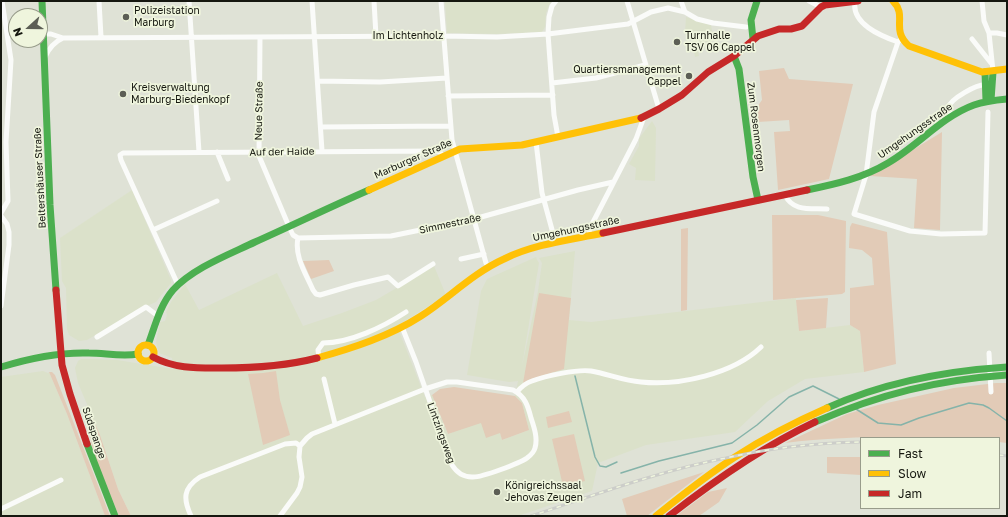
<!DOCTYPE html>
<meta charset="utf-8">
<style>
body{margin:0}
#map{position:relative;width:1008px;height:517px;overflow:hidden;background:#dfe2d6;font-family:"Golos Text",sans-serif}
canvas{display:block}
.frame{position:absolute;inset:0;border:2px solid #15170f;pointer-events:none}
.legend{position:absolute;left:860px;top:437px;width:140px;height:72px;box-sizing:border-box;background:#eff5dd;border:1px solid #989c8b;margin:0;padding:5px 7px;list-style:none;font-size:12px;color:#15170f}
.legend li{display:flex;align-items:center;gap:8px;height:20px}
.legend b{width:20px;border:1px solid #989c8b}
.north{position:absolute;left:8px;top:8px;width:40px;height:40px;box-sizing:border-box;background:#eff5dd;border:1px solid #989c8b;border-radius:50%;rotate:249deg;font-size:11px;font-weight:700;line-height:16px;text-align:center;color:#15170f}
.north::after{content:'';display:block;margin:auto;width:14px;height:18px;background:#5c5e55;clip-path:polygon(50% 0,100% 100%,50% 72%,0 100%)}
</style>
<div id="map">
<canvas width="1008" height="517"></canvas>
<div class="frame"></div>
<ul class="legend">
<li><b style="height:5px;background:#4caf50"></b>Fast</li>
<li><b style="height:5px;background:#ffc107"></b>Slow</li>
<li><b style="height:5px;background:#c62828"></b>Jam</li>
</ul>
<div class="north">N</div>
</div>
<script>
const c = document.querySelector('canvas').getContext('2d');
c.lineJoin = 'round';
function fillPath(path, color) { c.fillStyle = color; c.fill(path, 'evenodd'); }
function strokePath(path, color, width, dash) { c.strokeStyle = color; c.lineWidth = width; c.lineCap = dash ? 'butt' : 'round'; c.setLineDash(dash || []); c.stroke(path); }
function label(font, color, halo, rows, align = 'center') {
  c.font = font + ' "Golos Text",sans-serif'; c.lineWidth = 3.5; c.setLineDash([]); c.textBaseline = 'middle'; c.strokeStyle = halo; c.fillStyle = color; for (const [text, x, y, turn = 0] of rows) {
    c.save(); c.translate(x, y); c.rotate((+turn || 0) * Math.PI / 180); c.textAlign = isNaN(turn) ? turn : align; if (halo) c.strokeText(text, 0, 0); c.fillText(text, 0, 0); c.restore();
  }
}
fillPath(new Path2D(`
 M445 1H552L550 3 546 13 545 27 542 32 497 34 447 33Z
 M686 17 711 25 714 41 697 44 699 56 695 57 691 33H685Z
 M652 121 656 128 655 181 635 180 636 168 629 164 639 146V140H638Z
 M132 190 171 280V283L156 302 140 309 87 340 79 341 69 335 67 329 66 288 62 281 60 238Z
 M575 251 569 320 591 322 796 298 799 331 850 325 860 331 864 372 805 379 768 401 735 432 646 445 598 463 592 491 518 516H131L118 489 100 435 78 383 75 368 78 361 81 359H92L117 360 173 369 172 358 159 353 156 342 160 322 165 321 167 315 166 312 171 302 185 284 199 310 277 273 303 326 342 313 376 300 434 266 446 295 397 326 425 397 432 395 448 434 481 422 500 433 502 440 529 430 522 403 515 396 518 381 509 382 467 375 481 291 487 279 536 257 537 260 539 263 522 366 538 291 542 263 539 258Z
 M43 371 48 373 49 372 67 414 105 516H1V377Z`), '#dbe1ca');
fillPath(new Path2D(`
 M784 68 789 79 853 84 829 179 778 190 774 132 790 131 789 120 758 122 757 107 762 100 759 71Z
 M942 132 940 230 914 228 917 179 870 176Z
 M772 215H818L846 221 845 292 842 294 773 300Z
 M852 223 887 232 896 364 864 372 860 331 850 325V288L874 285 872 258 862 250 849 248 850 227Z
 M688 228 687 310 681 311V229Z
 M329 260 334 271 311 279 303 261Z
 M539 293 571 298 564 369 528 380 523 383Z
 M828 298 826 328 799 331 796 300Z
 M276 371 280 400 290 435 263 445 248 374 263 373Z
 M49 372H52L55 375 110 516H105L67 414Z
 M996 383H1007V443L999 442V438C928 438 856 434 785 443L847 414 878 405 954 388Z
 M454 387 515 396 522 403 529 430 502 440 500 433 486 438 481 423 448 434 432 395 440 389Z
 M87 405 100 435 118 489 131 516H119L95 458 85 414Z
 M569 411 572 422 548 428 546 417Z
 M574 434 585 481 563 486 552 439Z
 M827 457H861V475L827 473Z
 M704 472 647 516H627L622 499Z
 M727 488 719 502 699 516H676L708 492Z`), '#e2cbb7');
strokePath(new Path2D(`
 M575 376 595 457 600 466 606 467 617 462
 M856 409 878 423 901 425 919 418 969 403 983 405 989 408 1007 421
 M621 473 659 461 732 443 757 425 789 397 813 386 839 399`), '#85b3a9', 1.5);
strokePath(new Path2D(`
 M99 1 101 37
 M189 1 199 152
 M312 1 322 151
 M374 1 376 36
 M441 1 452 140 486 263
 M556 1 552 6 549 17 548 34 554 115 558 137
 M627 1 659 109
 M681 1 685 12
 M809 1 821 7
 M855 1C851 24 881 36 898 42
 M982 1 984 21 989 33 993 71
 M989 33H997L1007 35
 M43 34H51L63 38 443 36 497 37 548 34 628 24 651 12 668 8 685 12 697 19 713 23 746 27
 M260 37 259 156 290 229 293 235 298 238 391 236 474 219 578 190 613 182
 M901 39 898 42 874 112 866 175 854 214 910 231 941 234 985 233 988 112
 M972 39 991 63
 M45 57C49 48 54 42 63 38
 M318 81 380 82 447 78
 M552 83 596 78 645 65
 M448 96 553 95
 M952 117 948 108C950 99 978 83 987 85
 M321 127 450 126
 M536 142 542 193 554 237
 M217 152 228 179
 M785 195C793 212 811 208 827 209
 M1 213 8 201 6 142 11 60 2 1
 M1 216 7 224 9 232V245L1 306
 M153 230 217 201
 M589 236 590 228 636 139 644 117
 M298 238C294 256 306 274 313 290L316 294 320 295 354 285 388 277 398 286 433 264
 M461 259 484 254
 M178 285 121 160 120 155 123 153 439 151 443 156
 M97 337 146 307 158 316
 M989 353 991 392
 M319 358 318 350 323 343C350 343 383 327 406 312
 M324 379 335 424
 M517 392C521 387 526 383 532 381 545 376 577 369 591 371 608 374 624 381 641 382 679 386 733 374 761 347
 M1 509 61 480
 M191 516C183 499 183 488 200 477L285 444 296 443 300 446
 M280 516 297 493 300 487 302 477 299 457 300 446 307 438 312 434 425 389 447 382H457L513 390C525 396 528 406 531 418 534 427 538 438 535 448 534 452 531 455 527 458 520 463 481 478 472 477 463 477 457 473 452 465L416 362 402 327`), '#fafbf9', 5);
strokePath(new Path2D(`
 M42 1 50 205 56 290
 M753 39 751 20 757 1
 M734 56 739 69 753 177 758 200
 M985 72 986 101
 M991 100 993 72
 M807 190C836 184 863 178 888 163 918 146 941 117 974 105 985 101 996 100 1007 99
 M148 345C155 326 160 305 173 290 193 268 228 255 255 242 293 225 330 207 369 190
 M1 367C30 358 59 352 89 353 105 353 122 357 138 354
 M827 408C884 382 945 371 1007 367
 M815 422C881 394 936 380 1007 375
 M87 444 115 516`), '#4caf50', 7);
strokePath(new Path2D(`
 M893 1C908 16 890 29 909 46L982 72 1007 69
 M369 190 460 149 522 145 641 118
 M138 353a8 8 0 1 1 16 0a8 8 0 1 1-16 0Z
 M317 358C353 348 390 336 421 316 449 298 473 273 504 259 534 244 570 240 603 233
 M656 516C682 495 707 475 735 457 764 438 795 422 827 408`), '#ffc107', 7);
strokePath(new Path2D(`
 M641 118 659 109 682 95 708 72 734 56 758 36 779 29H791L802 26 821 7 825 5 858 1
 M603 233 807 190
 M56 290 62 365 70 394 87 444
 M153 357C175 369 198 368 222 368 255 368 286 366 317 358
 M669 516C715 480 762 447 815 422`), '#c62828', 7);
const rail = new Path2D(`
 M999 455 1007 456
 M531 516C595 495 659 471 726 458 770 448 816 443 861 442`);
strokePath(rail, '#cccdc9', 3);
strokePath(rail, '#eff5dd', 1.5, [4.5]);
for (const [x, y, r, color] of [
 [126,17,4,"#5c5e55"],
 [677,42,4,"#5c5e55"],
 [689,76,4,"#5c5e55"],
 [123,94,4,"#5c5e55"],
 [497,492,4,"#5c5e55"]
]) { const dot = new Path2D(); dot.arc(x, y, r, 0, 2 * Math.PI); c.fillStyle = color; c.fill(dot); strokePath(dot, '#eff5dd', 1.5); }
label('10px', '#15170f', '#eff5dd', [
 ["Polizeistation",134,11],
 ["Marburg",134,23],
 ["Turnhalle",685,36],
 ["TSV 06 Cappel",685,48],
 ["Quartiersmanagement",681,70,"right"],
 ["Cappel",681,82,"right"],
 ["Kreisverwaltung",131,88],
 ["Marburg-Biedenkopf",131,100],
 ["Königreichssaal",505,486],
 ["Jehovas Zeugen",505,498]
], 'left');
label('10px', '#15170f', '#eff5dd', [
 ["Im Lichtenholz",408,36],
 ["Neue Straße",259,111,-89],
 ["Zum Rosenmorgen",756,127,83],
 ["Umgehungsstraße",915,131,-35],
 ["Auf der Haide",282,152,-1],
 ["Marburger Straße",413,159,-24],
 ["Beltershäuser Straße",40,178,-93],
 ["Simmestraße",450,224,-12],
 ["Umgehungsstraße",576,229,-12],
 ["Südspange",94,433,71],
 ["Lintzingsweg",441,433,70]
]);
</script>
